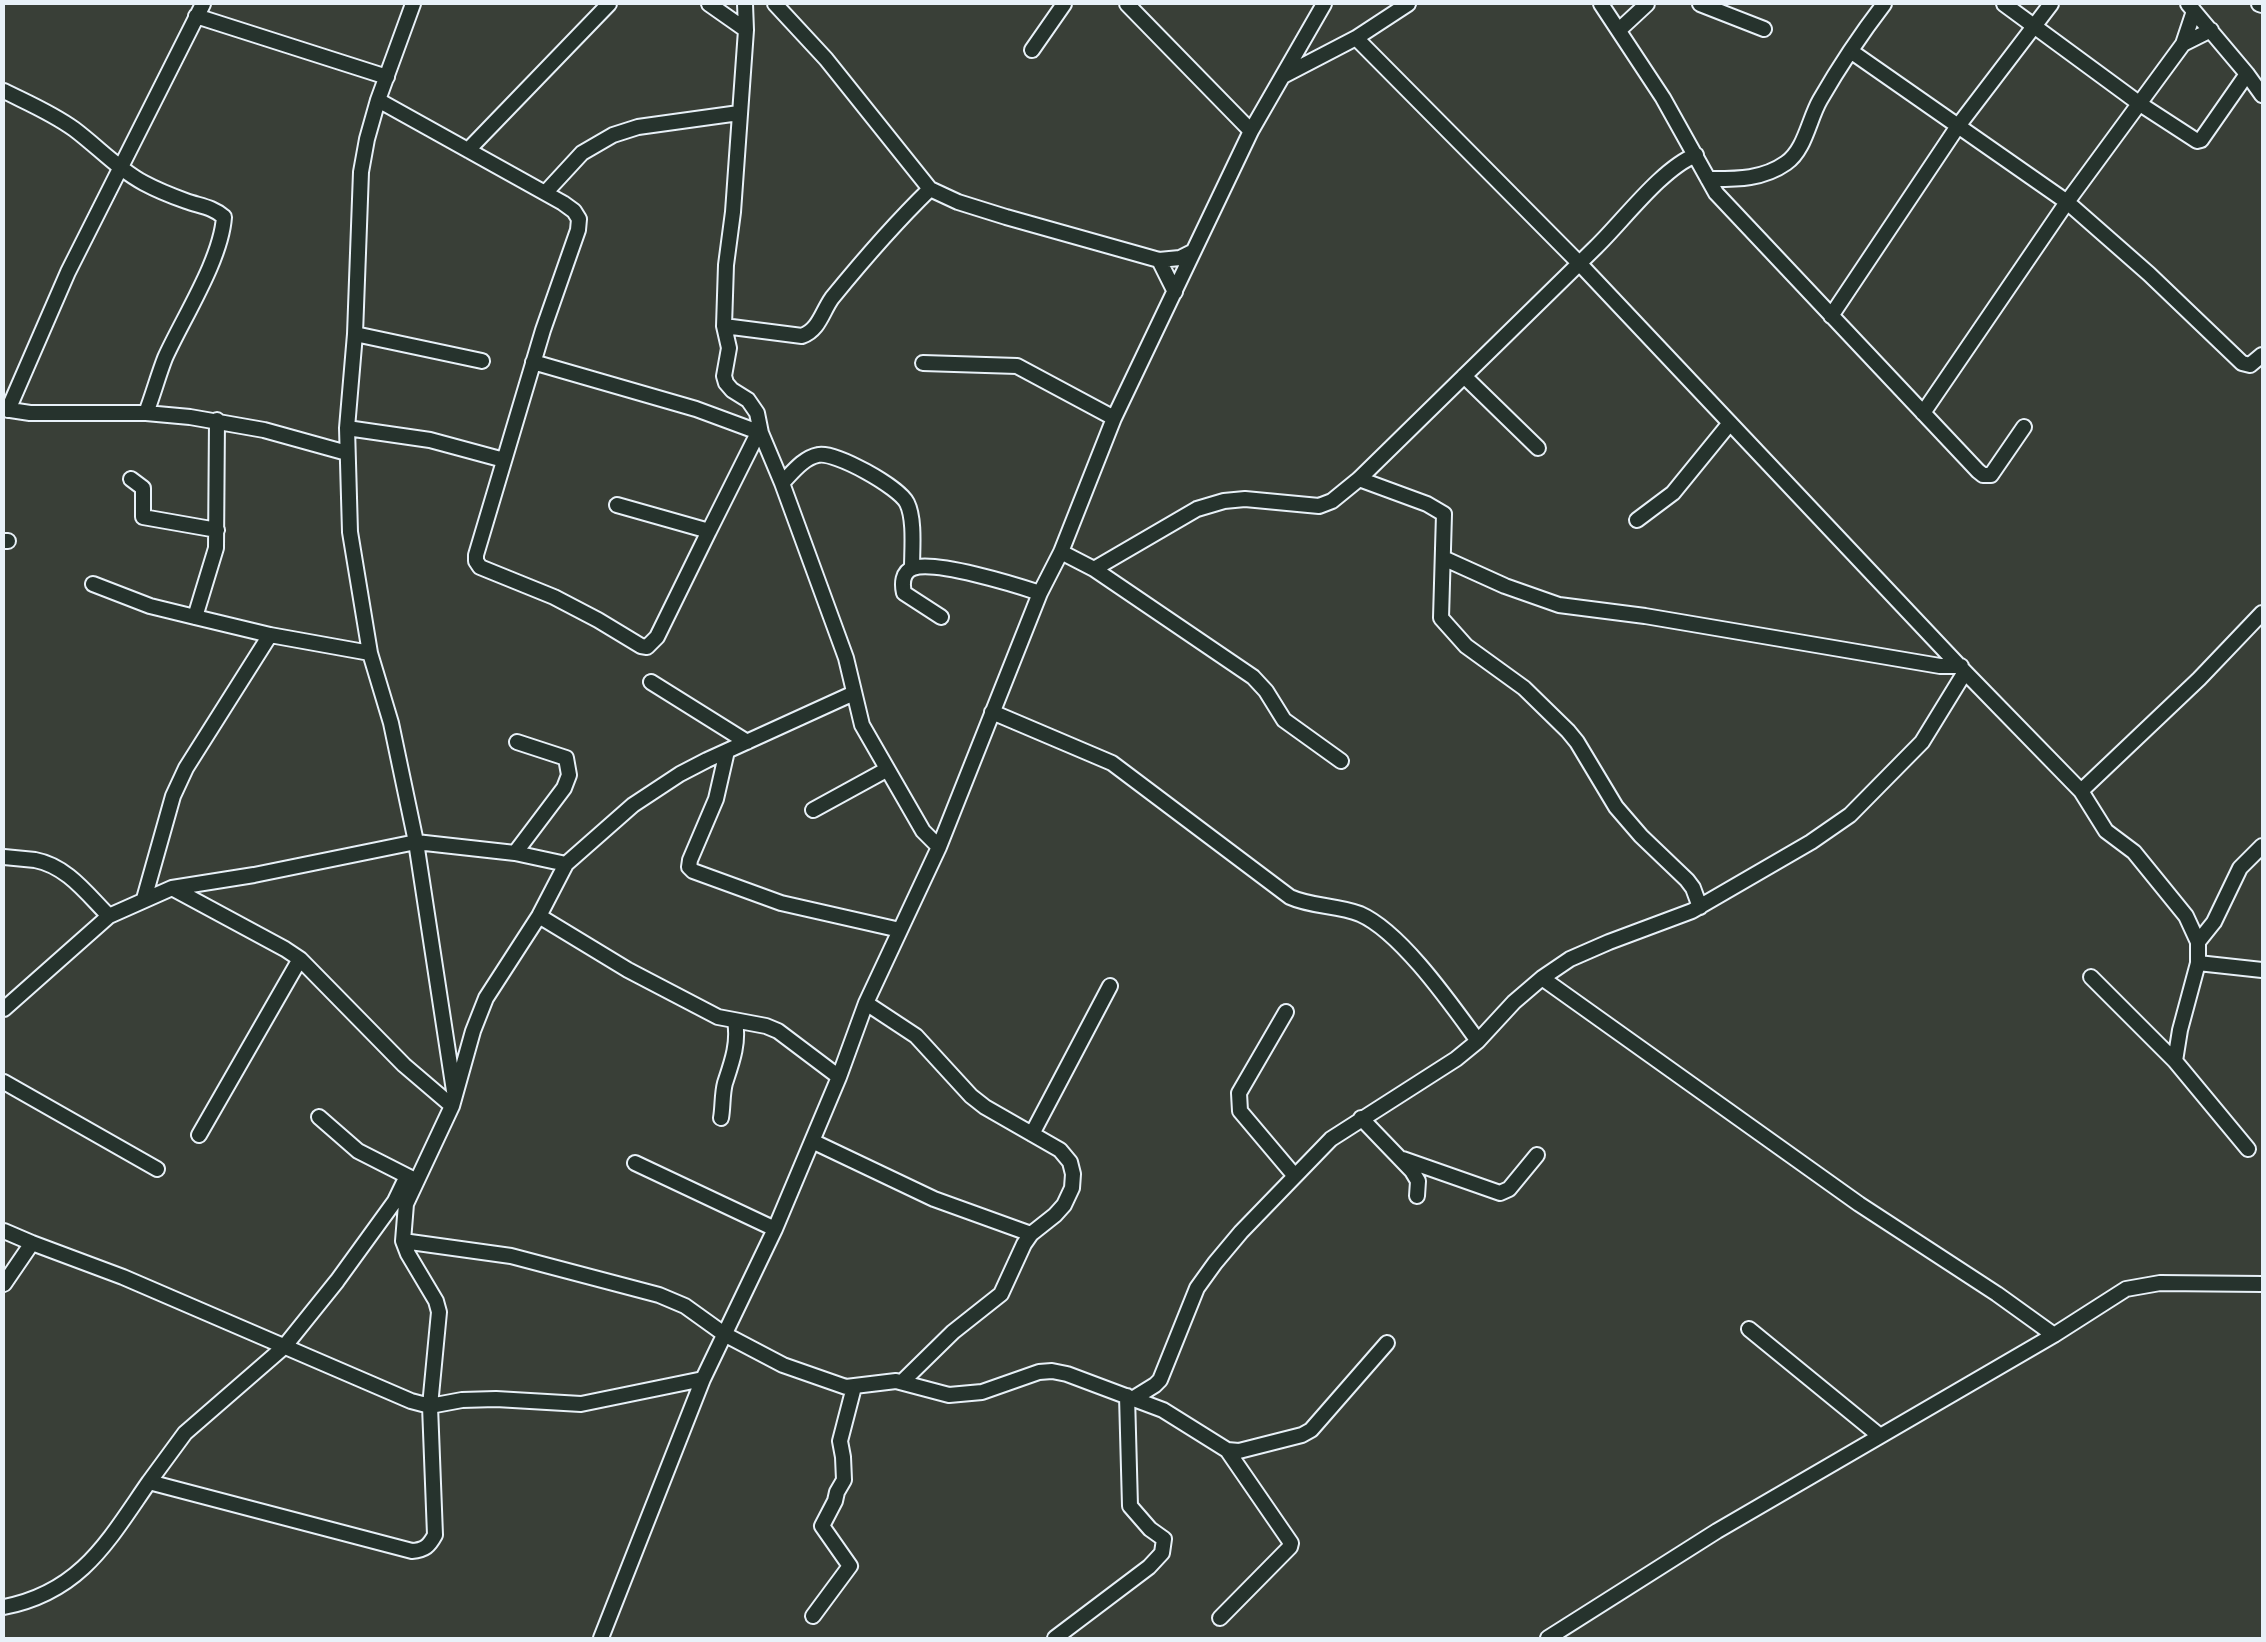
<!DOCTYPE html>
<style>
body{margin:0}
#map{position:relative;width:2266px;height:1642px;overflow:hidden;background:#393f37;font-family:"Architects Daughter",sans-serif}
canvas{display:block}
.frame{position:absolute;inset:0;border:5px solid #e8f1f8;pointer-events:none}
</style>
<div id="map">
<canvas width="2266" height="1642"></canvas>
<div class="frame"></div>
</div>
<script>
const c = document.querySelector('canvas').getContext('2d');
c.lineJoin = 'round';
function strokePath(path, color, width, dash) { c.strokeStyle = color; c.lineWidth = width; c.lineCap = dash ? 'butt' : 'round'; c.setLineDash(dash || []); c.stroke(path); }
const minor = new Path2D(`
 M413 4 378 100 367 139 361 172 355 334 347 428 350 532 370 653 391 723 416 842 454 1091
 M709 4 746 30
 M745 4 746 30 733 212 726 265 724 326 729 348 724 376 726 383 732 390 748 400 757 413 761 433 782 483 846 658 862 725 923 831 939 847
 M775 4 826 59 930 189 958 202 1006 217 1159 260 1180 258 1192 252
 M1127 4 1251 131
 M1601 4 1663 98 1716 193 1978 471 1983 475H1991L2024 427
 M1700 4 1764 29
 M2004 4 2140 104 2197 141 2201 140 2247 74
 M2188 4 2247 74 2262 95
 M2259 4 2262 5
 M196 16 387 77
 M1619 30 1647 4
 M1356 38 1579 263 1965 672 2081 791 2106 831 2134 852 2186 916 2198 942V963L2180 1030 2175 1061 2248 1149
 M2183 44 2211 30
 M1032 50 1064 4
 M1852 52 2067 202 2149 274 2242 363 2250 365 2262 355
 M1283 76 1356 38 1408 4
 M4 91C28 103 52 113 74 129 98 147 118 169 144 183 157 190 172 196 186 201 200 206 213 207 224 217 221 260 183 318 165 358 158 376 153 395 146 413
 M378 100 563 203 574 211 579 219 578 230 543 330 476 555V561L480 567 554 597 598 620 641 646 647 647 657 637 709 531
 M468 150 609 4
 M1708 179C1735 179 1762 180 1786 163 1805 150 1809 119 1820 100 1839 67 1861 34 1884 4
 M546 192 582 153 613 135 638 127 739 113
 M1159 260 1175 292
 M1831 316 1958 126 2051 4
 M724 326 802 336C819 330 822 312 832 298 863 260 895 223 930 189
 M355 334 482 361
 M533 362 696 409 761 433
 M923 363 1017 366 1114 418
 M1464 376 1538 448
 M4 409 30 413H146L190 417 264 430 347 453
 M8 410 68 272 203 4
 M1923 413 2067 202 2183 44 2194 11
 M347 428 430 440 504 460
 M131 479 143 488V517L217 530
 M1359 479 1427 504 1444 514 1441 618 1466 646 1524 688 1568 731 1577 742 1616 807 1641 836 1687 880 1693 888 1700 907
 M782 483C792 473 803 458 818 455 835 451 899 487 907 503 915 519 912 550 912 568
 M617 505 709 531 758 433
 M1637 520 1673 493 1730 423
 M4 541H8
 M1061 552 1094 569 1197 509 1224 501 1245 499 1319 506 1332 501 1359 479C1438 402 1517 325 1596 247 1623 221 1662 168 1696 155
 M1443 558 1505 586 1559 605 1645 616 1940 666H1961
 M1094 569 1253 677 1266 691 1284 720 1341 761
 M93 584 150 606 195 617 270 635 370 653
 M195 617 216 548 217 420
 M941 617 904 593C902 584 902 572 913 568 935 560 1016 585 1040 593
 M651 682 747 742
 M992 712 1112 763 1290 897C1312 907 1337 905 1360 914 1401 932 1451 1004 1478 1041
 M727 751 716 799 690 860 689 867 693 871 781 903 900 930
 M2081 791 2199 679 2262 613
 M813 810 886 770
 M515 853 564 788 569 775 566 758 517 742
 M4 857C14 858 25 859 35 860 67 866 87 894 109 916
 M172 888 285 949 300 959 404 1065 452 1106
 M144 899 173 796 186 768 270 635
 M539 916 628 970 718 1017 766 1026 778 1031 839 1077
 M2198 942 2214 922 2240 868 2262 846
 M2198 963 2262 970
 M2091 977 2175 1061
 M1542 978 1859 1204 1997 1294 2054 1335
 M866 1003 916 1036 971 1096 985 1107 1060 1150 1070 1162 1073 1174 1072 1188 1064 1205 1055 1215 1031 1234 1024 1244 1001 1294 953 1332 903 1381
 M4 1009 109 916 172 888 254 875 416 842 515 853 566 864
 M1286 1012 1239 1093 1240 1111 1294 1175
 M4 1082 157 1169
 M319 1117 358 1151 415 1180
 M721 1118C723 1107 722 1094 725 1083 732 1062 739 1043 735 1021
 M1361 1118 1412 1171 1418 1181 1417 1196
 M1032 1134 1110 986
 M199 1135 300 959
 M812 1141 934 1199 1031 1234
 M1403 1159 1500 1193 1509 1189 1537 1155
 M635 1163 775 1229
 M4 1231 32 1243 123 1277 411 1401 430 1406 462 1400 496 1399 581 1404 703 1379
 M403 1241 511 1256 659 1295 685 1306 724 1334 783 1365 846 1387 896 1381 949 1395 982 1392 1039 1372 1052 1371 1067 1374 1163 1410 1227 1450 1239 1451 1302 1435 1311 1430 1387 1343
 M4 1284 32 1243
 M1749 1329 1880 1436
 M1134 1398 1155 1385 1160 1380 1197 1288 1215 1263 1241 1232 1331 1139 1456 1059 1478 1041 1514 1002 1542 978 1570 959 1609 942 1692 911 1811 842 1850 815 1922 742 1965 672
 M149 1482 185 1433 284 1347 337 1281 395 1201 407 1176
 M4 1607C81 1592 108 1541 149 1482L412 1551C425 1550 429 1546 435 1535L430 1406 439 1312 436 1301 408 1254 403 1241 406 1204 452 1106 473 1031 486 998 539 916 566 864 633 805 680 774 707 760 854 693
 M813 1616 850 1566 822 1526 835 1501 837 1492 844 1480 843 1457 840 1441 854 1387
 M1220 1618 1290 1547 1291 1543 1227 1450
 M601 1638 703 1379 775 1229 839 1077 866 1003 939 847 1040 593 1061 552 1114 418 1251 131 1324 4
 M1055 1638 1149 1567 1162 1553 1164 1539 1150 1529 1130 1506 1127 1396
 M1548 1638 1717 1531 2054 1335 2126 1289 2160 1283 2262 1284`);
strokePath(minor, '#e8f1f8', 18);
strokePath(minor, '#26332d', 14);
</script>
